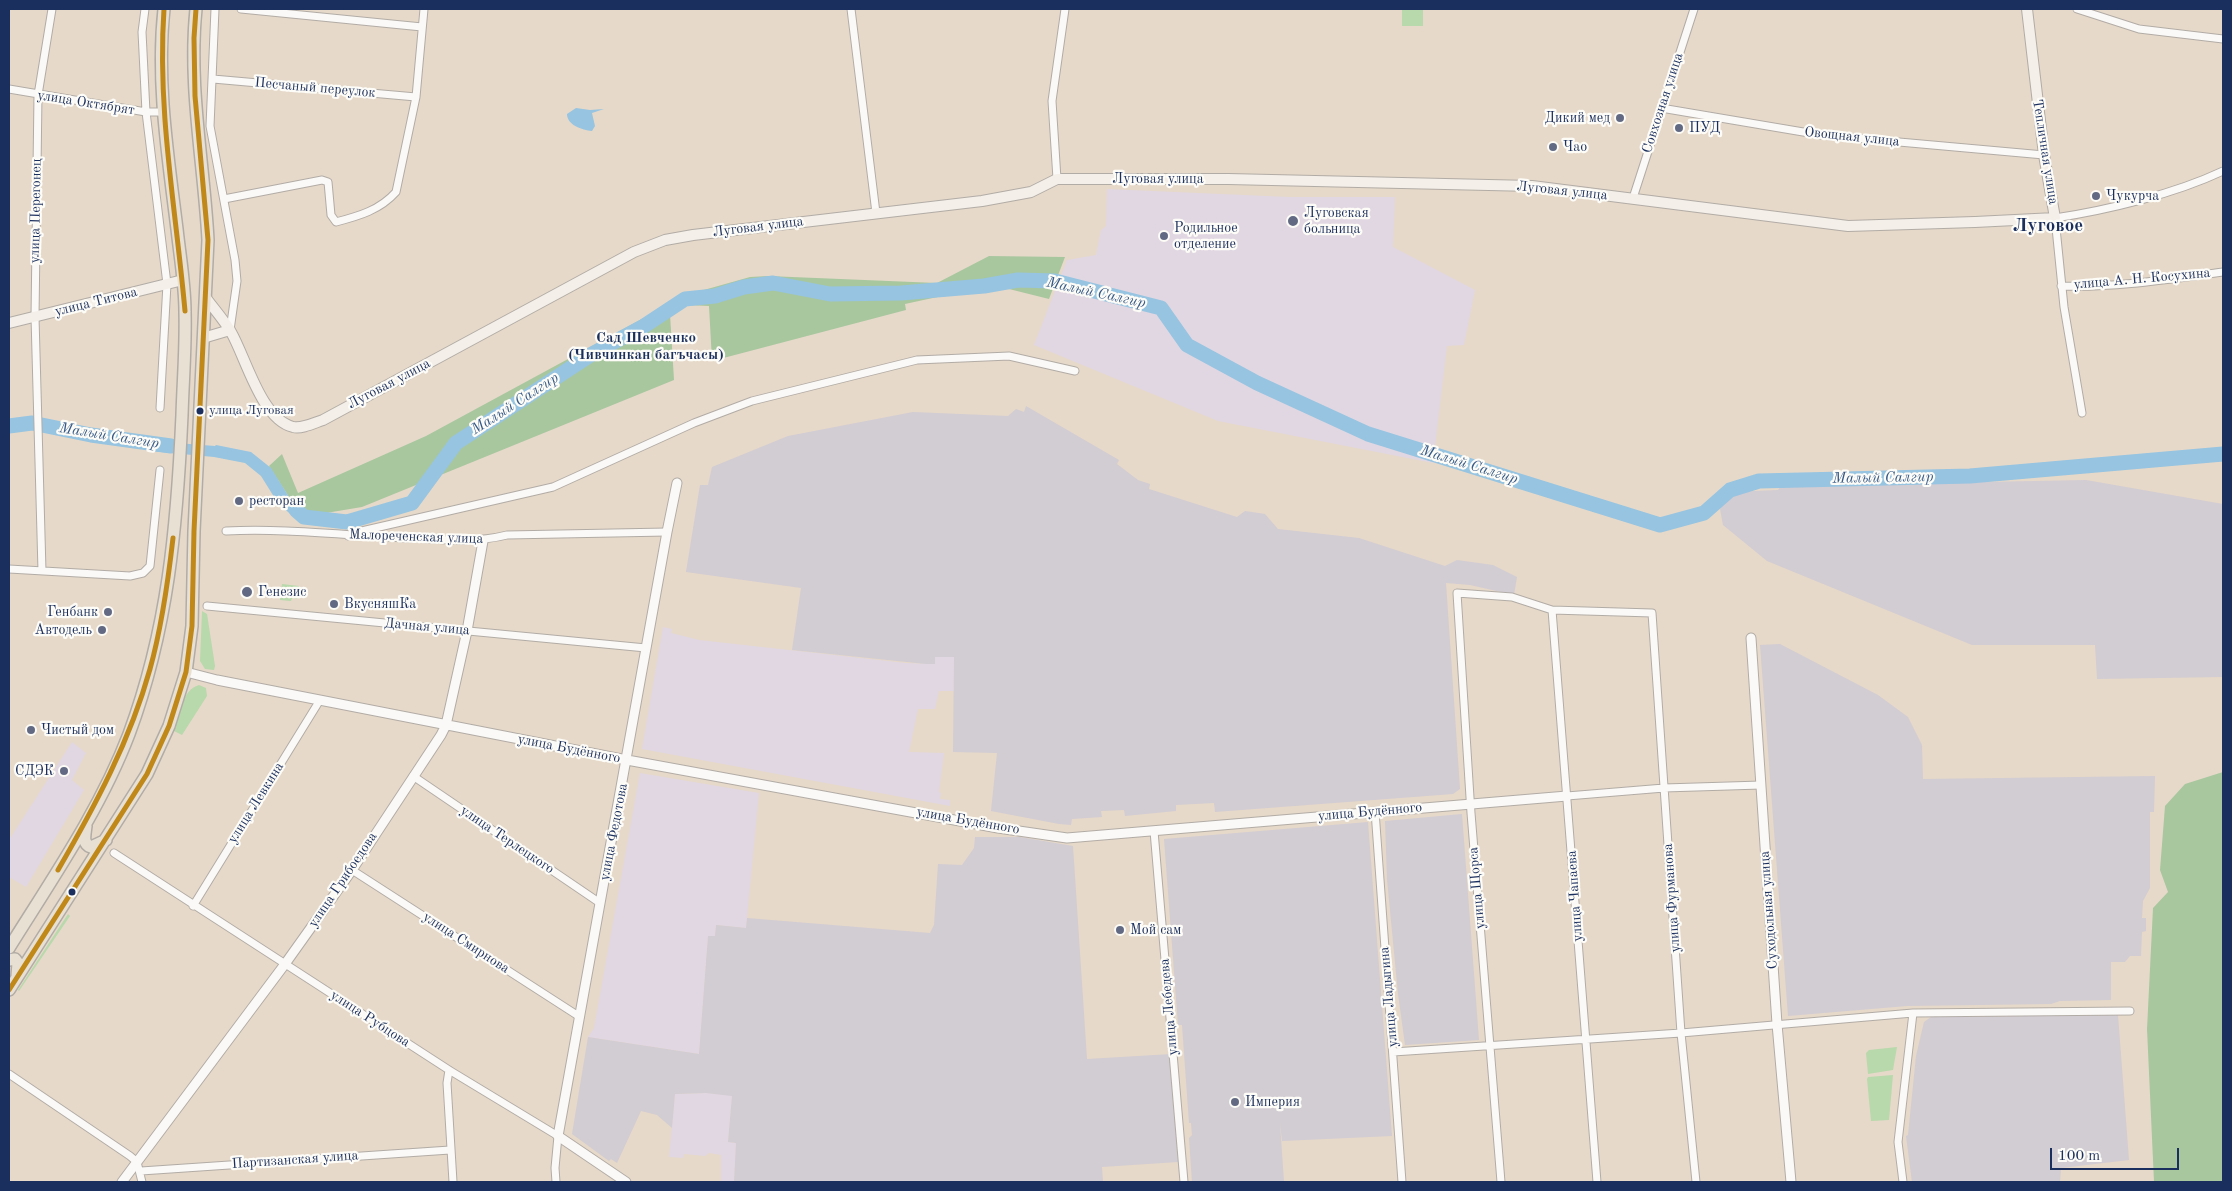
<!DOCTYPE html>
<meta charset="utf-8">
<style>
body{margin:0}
#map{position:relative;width:2232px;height:1191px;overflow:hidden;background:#e6d9c9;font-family:"Old Standard TT",serif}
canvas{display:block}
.frame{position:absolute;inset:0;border:10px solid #1b2f5e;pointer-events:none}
.scale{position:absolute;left:2050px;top:1148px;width:129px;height:22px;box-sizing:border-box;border:2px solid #1b2f5e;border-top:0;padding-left:6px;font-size:15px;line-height:18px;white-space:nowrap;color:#1b2f5e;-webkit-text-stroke:4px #fdfcf7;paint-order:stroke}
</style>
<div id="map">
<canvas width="2232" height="1191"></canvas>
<div class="frame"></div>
<div class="scale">100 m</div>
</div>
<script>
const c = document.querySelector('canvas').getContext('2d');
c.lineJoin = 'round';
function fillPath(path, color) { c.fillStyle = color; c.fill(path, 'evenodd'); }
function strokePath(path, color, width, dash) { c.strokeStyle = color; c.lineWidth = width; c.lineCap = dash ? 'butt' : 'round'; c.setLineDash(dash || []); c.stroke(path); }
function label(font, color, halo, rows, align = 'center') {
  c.font = font + ' "Old Standard TT",serif'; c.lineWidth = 4.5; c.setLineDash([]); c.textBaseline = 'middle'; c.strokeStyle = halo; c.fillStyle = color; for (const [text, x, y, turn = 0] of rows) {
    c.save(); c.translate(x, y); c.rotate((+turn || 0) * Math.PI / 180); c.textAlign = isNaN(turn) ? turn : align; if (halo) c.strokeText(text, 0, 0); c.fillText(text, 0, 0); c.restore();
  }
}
fillPath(new Path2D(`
 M1107 189 1289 197H1395L1393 247 1475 290 1464 345 1447 346 1433 463 1218 421 1034 345 1067 260 1096 255 1101 230 1106 226Z
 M663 627 672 629 671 633 699 640 906 663 935 664V657H954V691H939L935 709H918L909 752 944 753 939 792 941 793 940 799 950 800V806L642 749Z
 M72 742 86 753 72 780 84 790 26 887 9 877V840Z
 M640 773 759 793 746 928 716 925 715 936H708L699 1054 588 1037 594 1028Z
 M706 1093 732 1095 728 1142 736 1143 734 1182H721V1155L709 1153 705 1156 684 1154 683 1158 669 1157 675 1094Z`), '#e1d7e2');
fillPath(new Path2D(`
 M1026 406 1119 460 1117 464 1138 480 1150 484 1149 489 1237 517 1245 511 1265 514 1278 529 1359 538 1445 566 1457 560 1493 565 1517 577 1514 595 1470 585 1446 583 1460 789 1453 794 1215 812 1214 803 1176 805V811L1125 816 1124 810 1101 811 1102 817 1072 819 1071 825 1059 824 991 811 997 753 953 752 954 657H935V664H926L792 650 801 588 686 572 700 485H708L712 467 788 436 913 412 1008 416 1016 409 1024 412Z
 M2086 480 2223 504V677L2097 679 2095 645H1972L1767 561 1723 525 1720 509 1731 492 1778 490 1781 486Z
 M1780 644 1878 695 1908 717 1922 745 1923 779 2155 776 2154 812H2150V888L2143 901 2142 918H2146V931L2142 932 2141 956H2130L2125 962H2111V1000L2060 1001 2051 1004 1907 1006 1788 1016 1760 645Z
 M1462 814 1479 1040 1405 1045 1398 994 1387 879 1385 821Z
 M1368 822 1392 1136 1282 1141 1280 1123 1284 1182H1192L1189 1138 1192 1135 1191 1123H1189L1182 1025H1178L1164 839Z
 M975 837H1020L1073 846 1087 1059 1172 1054 1178 1162 1102 1167 1103 1182H734L736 1143 728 1142 732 1096 706 1093 675 1094 672 1128 657 1115 641 1111 617 1163 611 1159 609 1161 572 1134 588 1037 699 1054 708 936H715L716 925 746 928 747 918 930 933 934 925 938 864 962 865 974 848Z
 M2118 1015 2129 1160 2061 1168 2060 1182H1912L1906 1136 1908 1135 1916 1056 1924 1022 1931 1017Z`), '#d2ccd3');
fillPath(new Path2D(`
 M1402 9H1423V26H1402Z
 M282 584 299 586 297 599 292 598 291 601 280 600Z
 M202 611 207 614 215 666 214 670 205 669 200 661Z
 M199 685 206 688 207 696 182 735 174 731C180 716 181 690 199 685Z
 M68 914 70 916 19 991 18 990Z
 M1897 1047 1893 1070 1868 1074 1866 1053 1869 1050Z
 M1893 1075 1889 1120 1871 1121 1867 1079 1868 1077Z`), '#b8d9ab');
fillPath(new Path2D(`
 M989 256 1065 257 1049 299 993 285 905 304 906 310 712 361 709 306 687 305 670 314 674 380 362 507 314 515 289 497 269 466 282 454 298 493 426 436 686 295 750 277 768 276 937 283Z
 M2223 772V1182H2154L2147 1029 2153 908 2168 892 2160 870 2165 806 2185 784Z`), '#a8c79f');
fillPath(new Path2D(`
 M576 108 590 110 604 109 592 113 595 126 592 131C582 130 567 125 567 114Z
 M151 441 215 446 216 445 251 452 271 468 289 497 314 515 310 525 296 519 288 512 276 500 261 476 245 463 214 457 150 451Z`), '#96c4e1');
strokePath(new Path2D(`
 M9 426 32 423 91 435 171 446
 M296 510 304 517 347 522 412 503 456 443 592 354 644 326 685 299 715 296 744 287 773 283 830 294 901 293 984 286 1018 280 1055 281 1161 308 1187 345 1257 383 1368 434 1660 525 1704 513 1730 490 1759 481 1970 476 2223 454`), '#96c4e1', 15);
const minor = new Path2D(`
 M145 9 142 32 146 112 167 284 160 408
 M215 9 210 126 235 260 237 281 230 330
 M241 9 422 27
 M851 9 876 213
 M2077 9 2139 29 2223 39
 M213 79 416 97
 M9 89 146 112H164
 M1661 108 1821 135 2044 155
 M1057 179 1052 101 1065 9
 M1633 198 1694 9
 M224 199 322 180 328 182 331 215 336 222C359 216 380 210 396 192L416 97 424 9
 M2061 286C2115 288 2170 279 2223 272
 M2082 413 2064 307 2055 218C2108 210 2174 194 2223 171
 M226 531C288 528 350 536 412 538 445 540 475 543 507 535L667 532
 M348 536 353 533 553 487 694 423 752 401 917 360 1009 356 1075 371
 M9 569 130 576 143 573 150 566 160 470
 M42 571 35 317 38 95 52 9
 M207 606 646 648
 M1552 610 1597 1182
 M413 776 600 903
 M1567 796 1664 788 1761 785
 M1375 811 1402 1182
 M1154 831 1184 1182
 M114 853 449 1070 558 1136 555 1168 556 1182
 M352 870 580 1017
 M193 906 320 700
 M1393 1052 1681 1033 1913 1013 2130 1011
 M449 1070 447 1083 453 1182
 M9 1074 130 1156 137 1162 142 1182
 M141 1171 450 1150
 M1501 1182 1471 813 1457 593 1512 597 1552 610 1652 613 1681 1033 1696 1182
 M1903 1182 1898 1142 1913 1013`);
const tertiary = new Path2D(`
 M1751 638 1777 1024 1791 1182
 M186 672 217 680 627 760 998 828 1067 838 1567 796
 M122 1182 285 964 352 870 441 735 446 725 467 631 483 541
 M626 1182 558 1136 667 532 677 483`);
const secondary = new Path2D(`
 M206 298C214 309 224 320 231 332 246 358 261 419 293 427 302 429 314 423 323 420L634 252 665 240 693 235 982 201 1031 192 1057 179H1228L1532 186 1848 226 1975 222 2055 218 2044 155 2027 9
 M9 323 183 280
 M203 338 230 330`);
const primary = new Path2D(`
 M86 826C85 835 82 844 91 847L106 840
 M9 948C52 879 100 810 129 734 168 629 177 527 182 415 183 381 186 346 185 312 185 284 180 257 177 229 168 156 156 82 164 9
 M9 960 15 959 18 963 17 976
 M9 990 147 774 169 726 186 672 192 626 194 531 208 240C204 163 188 87 196 9`);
strokePath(minor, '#b2aca6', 9);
strokePath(tertiary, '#b2aca6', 11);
strokePath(secondary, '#b2aca6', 12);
strokePath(primary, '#b2aca6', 14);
strokePath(minor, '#fbf9f7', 7);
strokePath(tertiary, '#fbf9f7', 9);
strokePath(secondary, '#f4efe8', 10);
strokePath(primary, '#e7e0d3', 11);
strokePath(new Path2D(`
 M164 9C157 111 176 210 185 311
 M58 870C95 806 130 741 150 669 162 626 168 582 173 538
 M9 990 147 774 169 726 186 672 192 626 194 531 208 240 195 96 194 38 196 9`), '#c08818', 5);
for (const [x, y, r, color] of [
 [1620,118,5,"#626a83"],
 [1679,128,5,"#626a83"],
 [1553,147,5,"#626a83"],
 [2096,196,5,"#626a83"],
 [1293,221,6,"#626a83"],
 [1164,236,5,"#626a83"],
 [200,411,4.5,"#1b2f5e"],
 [239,501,5,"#626a83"],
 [247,592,6,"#626a83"],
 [334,604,5,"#626a83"],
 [108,612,5,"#626a83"],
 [102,630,5,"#626a83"],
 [31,730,5,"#626a83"],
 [64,771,5,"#626a83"],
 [72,892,4.5,"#1b2f5e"],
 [1120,930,5,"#626a83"],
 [1235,1102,5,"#626a83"]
]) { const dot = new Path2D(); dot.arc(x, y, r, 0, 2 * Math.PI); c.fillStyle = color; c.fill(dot); strokePath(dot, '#fdfcf7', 2); }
label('13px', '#1b2f5e', '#fdfcf7', [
 ["улица Луговая",209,411]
], 'left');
label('14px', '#1b2f5e', '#fdfcf7', [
 ["Песчаный переулок",315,88,5],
 ["улица Октябрят",86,103,9],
 ["Совхозная улица",1663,103,-72],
 ["Овощная улица",1852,137,6],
 ["Тепличная улица",2045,152,81],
 ["Луговая улица",1158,179],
 ["Луговая улица",1562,191,6],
 ["улица Перегонец",36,211,-89],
 ["Луговая улица",758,227,-7],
 ["улица А. Н. Косухина",2142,279,-5],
 ["улица Титова",96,302,-14],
 ["Луговая улица",389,384,-28],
 ["Малореченская улица",416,537,2],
 ["Дачная улица",427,627,5],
 ["улица Будённого",569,749,11],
 ["улица Левкина",256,803,-58],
 ["улица Будённого",1370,812,-5],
 ["улица Будённого",968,821,10],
 ["улица Федотова",614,832,-79],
 ["улица Терлецкого",507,840,34],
 ["улица Грибоедова",343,880,-56],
 ["улица Щорса",1477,888,-95],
 ["улица Чапаева",1575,896,-94],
 ["улица Фурманова",1672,898,-94],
 ["Суходольная улица",1769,910,-94],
 ["улица Смирнова",466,943,33],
 ["улица Ладыгина",1389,997,-95],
 ["улица Лебедева",1169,1007,-95],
 ["улица Рубцова",370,1019,33],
 ["Партизанская улица",295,1160,-4]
]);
label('14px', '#1b2f5e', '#fdfcf7', [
 ["Дикий мед",1610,118,"right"],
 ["ПУД",1689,128],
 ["Чао",1563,147],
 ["Чукурча",2106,196],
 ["Луговская",1304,213],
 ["больница",1304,229],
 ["Родильное",1174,228],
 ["отделение",1174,244],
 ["ресторан",249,501],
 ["Генезис",258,592],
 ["ВкусняшКа",344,604],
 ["Генбанк",98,612,"right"],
 ["Автодель",92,630,"right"],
 ["Чистый дом",41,730],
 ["СДЭК",54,771,"right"],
 ["Мой сам",1130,930],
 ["Империя",1245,1102]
], 'left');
label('italic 15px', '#355988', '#fdfcf7', [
 ["Малый Салгир",1096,293,12],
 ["Малый Салгир",515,404,-33],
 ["Малый Салгир",109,436,9],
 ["Малый Салгир",1469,465,17],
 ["Малый Салгир",1883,478,-1]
]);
label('bold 15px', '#1b2f5e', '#fdfcf7', [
 ["Сад Шевченко",646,338],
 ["(Чивчинкан багъчасы)",646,355]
]);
label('bold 19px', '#1b2f5e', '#fdfcf7', [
 ["Луговое",2048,226]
]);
</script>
